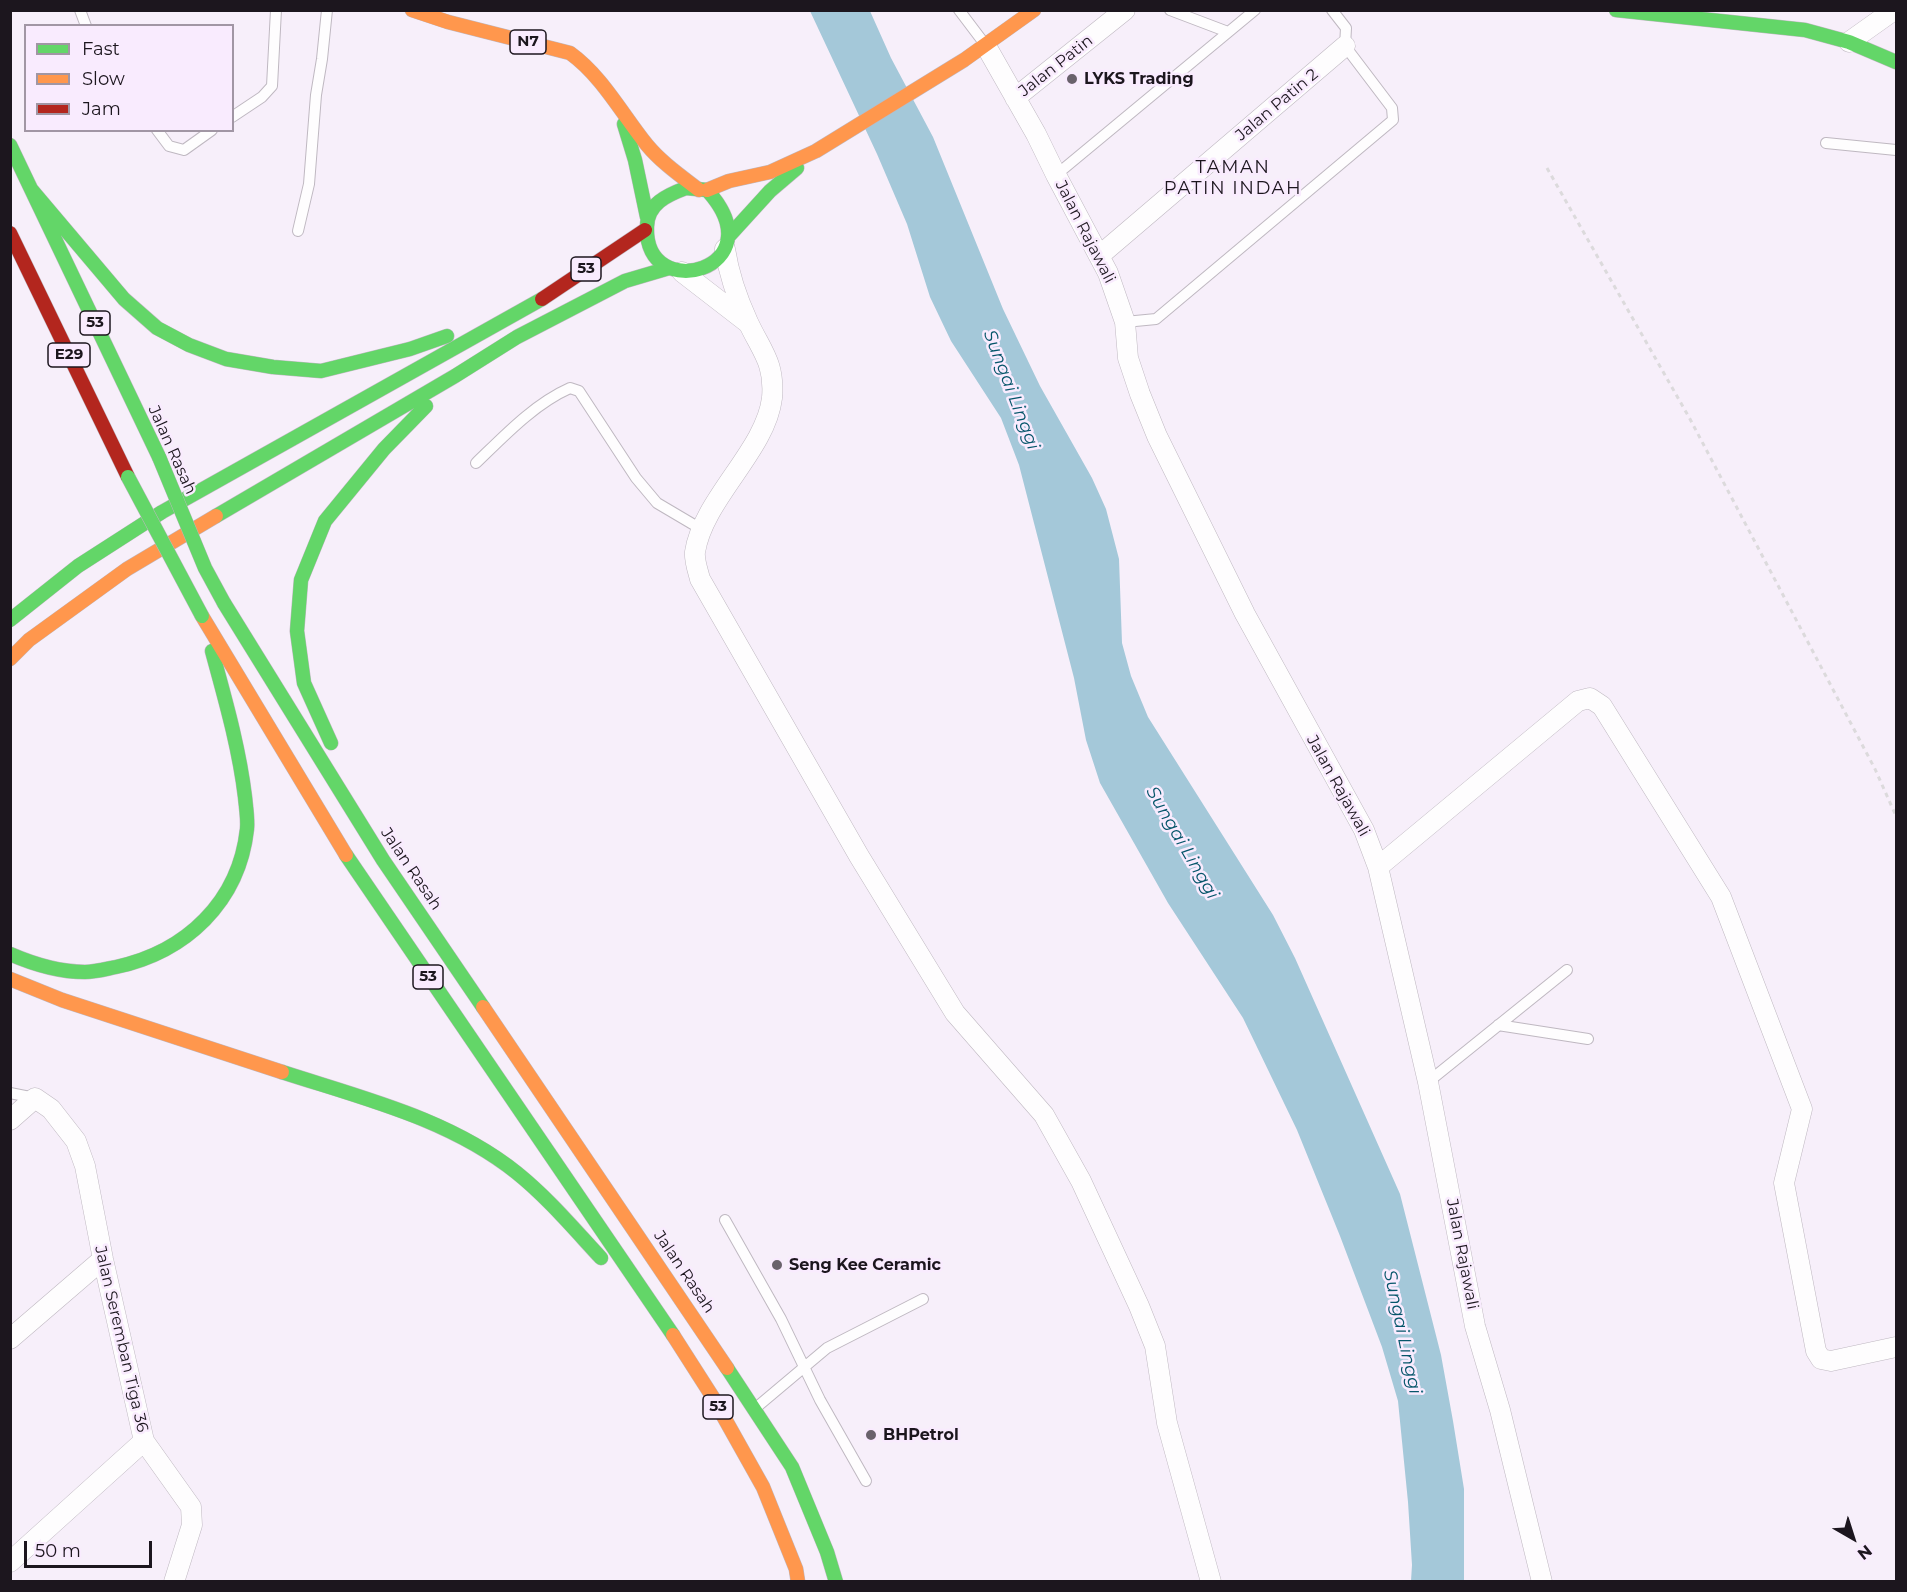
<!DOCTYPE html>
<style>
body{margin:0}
#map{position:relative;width:1907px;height:1592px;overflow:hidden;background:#f7effa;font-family:Montserrat,sans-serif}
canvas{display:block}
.frame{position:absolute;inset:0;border:12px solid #1c161e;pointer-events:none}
.legend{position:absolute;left:24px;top:24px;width:210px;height:108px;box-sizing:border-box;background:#f9ebfe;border:2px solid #a196a4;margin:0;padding:8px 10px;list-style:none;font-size:18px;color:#1c161e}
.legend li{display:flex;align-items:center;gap:12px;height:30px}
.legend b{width:30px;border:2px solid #a196a4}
.north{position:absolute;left:1823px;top:1508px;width:60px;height:60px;-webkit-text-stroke:4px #f9ebfe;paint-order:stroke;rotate:141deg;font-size:16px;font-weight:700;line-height:24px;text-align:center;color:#1c161e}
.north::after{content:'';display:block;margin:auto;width:21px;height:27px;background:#1c161e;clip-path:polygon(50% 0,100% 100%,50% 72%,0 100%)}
.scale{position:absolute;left:24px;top:1541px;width:128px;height:27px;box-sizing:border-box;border:3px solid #1c161e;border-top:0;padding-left:8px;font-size:18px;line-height:21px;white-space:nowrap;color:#1c161e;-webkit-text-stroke:4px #f9ebfe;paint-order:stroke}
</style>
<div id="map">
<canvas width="1907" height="1592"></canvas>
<div class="frame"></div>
<ul class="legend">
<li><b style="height:8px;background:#63d668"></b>Fast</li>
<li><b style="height:8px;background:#ff974d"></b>Slow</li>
<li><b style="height:8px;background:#b3261e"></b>Jam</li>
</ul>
<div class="north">N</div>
<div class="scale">50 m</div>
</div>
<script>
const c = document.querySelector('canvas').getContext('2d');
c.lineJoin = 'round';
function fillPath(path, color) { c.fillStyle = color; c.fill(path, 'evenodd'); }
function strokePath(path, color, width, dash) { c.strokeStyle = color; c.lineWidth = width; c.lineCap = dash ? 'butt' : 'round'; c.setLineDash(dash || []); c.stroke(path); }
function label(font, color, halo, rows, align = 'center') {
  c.font = font + ' Montserrat,sans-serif'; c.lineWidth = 5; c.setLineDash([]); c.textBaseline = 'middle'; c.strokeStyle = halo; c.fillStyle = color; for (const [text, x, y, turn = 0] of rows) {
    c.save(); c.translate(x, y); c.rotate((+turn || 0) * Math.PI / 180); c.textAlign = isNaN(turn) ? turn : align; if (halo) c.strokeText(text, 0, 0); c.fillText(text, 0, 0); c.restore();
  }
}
fillPath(new Path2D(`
 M810 11H870L891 58 933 137 1003 309 1040 386 1092 478 1106 509 1119 559 1122 643 1131 676 1148 717 1273 915 1295 958 1400 1194 1441 1355 1453 1421 1464 1489V1581H1411L1412 1565 1408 1502 1398 1401 1382 1347 1340 1236 1297 1130 1243 1018 1168 903 1100 783 1086 740 1074 678 1019 465 1001 418 951 341 930 297 907 224 877 154Z`), '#a4c8d9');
const lane = new Path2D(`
 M80 10 86 26
 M959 10 984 43
 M1170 10 1228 32
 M232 117 262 97 272 86 276 10
 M157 130 169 146 184 150 212 130
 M1826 143 1896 150
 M1056 175 1255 10
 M298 231 309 184 316 95 322 59 327 10
 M1125 322 1156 319 1393 120 1392 108 1345 46 1346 28 1332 10
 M476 463C504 436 534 404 570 388L579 391 636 478 657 503 701 529
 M1498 1025 1588 1039
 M1428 1082 1567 970
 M10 1093 35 1098
 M725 1220 781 1319 820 1400 866 1481
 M758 1406 827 1348 923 1299`);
const street = new Path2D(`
 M1849 42 1894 10
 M986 46 1036 134 1056 175 1108 273 1125 322 1128 358 1140 394 1157 436 1245 614 1364 830 1378 867 1428 1082 1475 1326 1500 1410 1542 1582
 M1015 98 1125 10
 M725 249C729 275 737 298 748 322 762 352 775 363 772 398 766 450 703 499 695 552 694 560 698 571 700 579L859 856 955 1013 1044 1115 1081 1181 1139 1306 1155 1346 1167 1423 1211 1582
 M1099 256 1345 46
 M682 272 748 323
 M1378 867 1578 701 1590 698 1602 706 1721 897 1802 1109 1784 1183 1816 1351 1821 1359 1831 1361 1896 1347
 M10 1120 35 1098 51 1109 76 1141 85 1166 103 1259 144 1441 191 1507 192 1525 174 1582
 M10 1339 103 1259
 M10 1562 144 1441`);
const fast = new Path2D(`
 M1616 10 1805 30 1849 42 1896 62
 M624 124 635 160 647 217
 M10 145 159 457
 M686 188 707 190C779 269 644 306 647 227 647 204 667 195 686 188Z
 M31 189 124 299 157 328 189 345 226 359 273 367 321 371 410 349 447 336
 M729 236 770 191 797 168
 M216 516 455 376 517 337 625 281 669 268
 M224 603 383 860 483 1007
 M10 620 78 566 162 512 542 299
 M331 743 304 683 297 631 301 580 325 521 384 449 426 406
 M346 855 673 1335
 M10 954C33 964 59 972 85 972 95 972 106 969 116 967 186 952 239 902 247 829 248 819 246 808 245 797 239 747 225 699 212 651
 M282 1072C362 1098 450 1119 517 1173 548 1198 574 1229 601 1258
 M727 1368 792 1467 827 1552 836 1582`);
const slow = new Path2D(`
 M412 10 448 22 570 53C602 76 622 114 647 145 662 163 681 176 699 190
 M707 190 729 181 770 172 816 151 964 60 1034 10
 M202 616 346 855
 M10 659 29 640 127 569 216 516
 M10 979 62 1000 282 1072
 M483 1007 727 1368
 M673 1335 712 1396 763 1487 796 1569 798 1582`);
const jam = new Path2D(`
 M10 233 128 477
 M542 299 645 230`);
strokePath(lane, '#bfb8c1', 12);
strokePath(street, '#bfb8c1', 21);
strokePath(fast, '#bfb8c1', 15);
strokePath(slow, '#bfb8c1', 15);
strokePath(jam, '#bfb8c1', 15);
strokePath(new Path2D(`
 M1547 168 1690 419 1875 769 1896 816`), '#dcdadc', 3, [4.5, 4.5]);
strokePath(lane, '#fefdfe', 10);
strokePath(street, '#fefdfe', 20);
strokePath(fast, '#63d668', 14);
strokePath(slow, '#ff974d', 14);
strokePath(jam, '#b3261e', 14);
const fastBridge = new Path2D(`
 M159 457 205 568 224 603
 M128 477 202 616`);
strokePath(fastBridge, '#bfb8c1', 15, []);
strokePath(fastBridge, '#63d668', 14);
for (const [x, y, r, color] of [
 [1072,79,6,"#69626b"],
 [777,1265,6,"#69626b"],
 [871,1435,6,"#69626b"]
]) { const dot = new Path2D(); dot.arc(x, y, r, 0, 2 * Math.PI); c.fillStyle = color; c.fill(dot); strokePath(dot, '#f9ebfe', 2); }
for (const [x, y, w] of [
 [528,42,36],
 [586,269,30],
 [95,323,30],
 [69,355,42],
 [428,977,30],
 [718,1407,30]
]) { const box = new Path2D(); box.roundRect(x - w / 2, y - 12, w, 24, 4.5); c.fillStyle = '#f9ebfe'; c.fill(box); strokePath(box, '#1c161e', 1.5); }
label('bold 15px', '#1c161e', null, [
 ["N7",528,42],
 ["53",586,269],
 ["53",95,323],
 ["E29",69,355],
 ["53",428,977],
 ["53",718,1407]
]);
label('16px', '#1c161e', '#f9ebfe', [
 ["Jalan Patin",1056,66,-38],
 ["Jalan Patin 2",1277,105,-40],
 ["Jalan Rajawali",1085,232,63],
 ["Jalan Rasah",172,450,66],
 ["Jalan Rajawali",1338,786,61],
 ["Jalan Rasah",411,869,56],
 ["Jalan Rajawali",1462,1254,79],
 ["Jalan Rasah",684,1272,56],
 ["Jalan Seremban Tiga 36",121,1339,77]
]);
label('bold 16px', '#1c161e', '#f9ebfe', [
 ["LYKS Trading",1084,79],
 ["Seng Kee Ceramic",789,1265],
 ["BHPetrol",883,1435]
], 'left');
c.letterSpacing = '1.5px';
label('18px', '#1c161e', '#f9ebfe', [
 ["TAMAN",1233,168],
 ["PATIN INDAH",1233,189]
]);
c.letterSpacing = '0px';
label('italic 18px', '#05556a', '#f9ebfe', [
 ["Sungai Linggi",1011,390,69],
 ["Sungai Linggi",1182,843,60],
 ["Sungai Linggi",1402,1332,78]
]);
</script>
